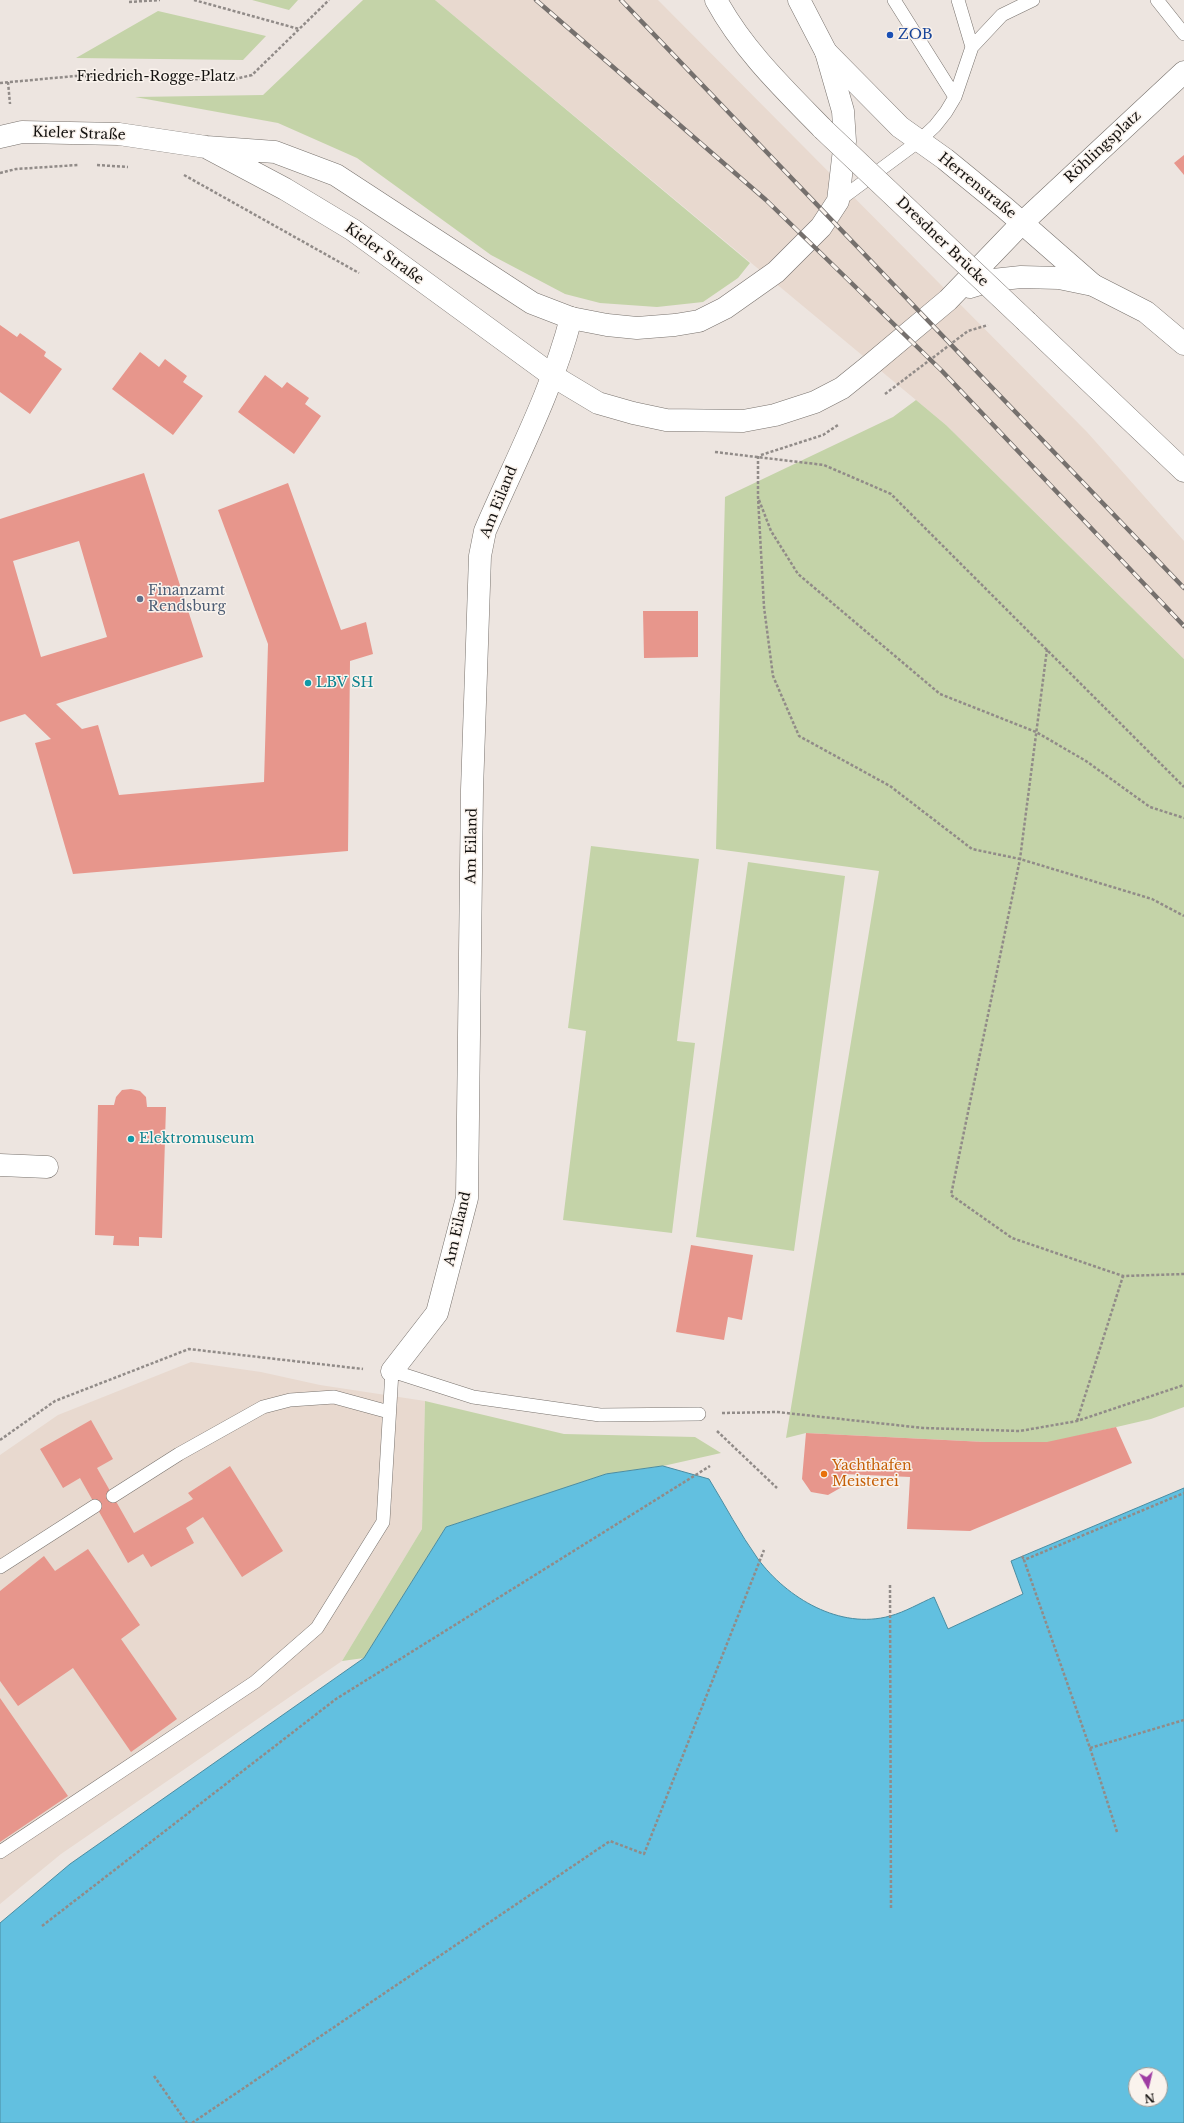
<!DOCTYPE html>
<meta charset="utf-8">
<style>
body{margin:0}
#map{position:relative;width:1184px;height:2123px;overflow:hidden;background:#ede5e0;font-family:"Libre Baskerville",serif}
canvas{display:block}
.north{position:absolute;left:1128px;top:2067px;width:40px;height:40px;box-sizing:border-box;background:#faf3ed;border:1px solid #9e9994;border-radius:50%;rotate:172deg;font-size:11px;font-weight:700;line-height:16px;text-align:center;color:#13110f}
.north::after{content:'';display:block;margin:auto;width:14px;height:18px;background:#9e3ca3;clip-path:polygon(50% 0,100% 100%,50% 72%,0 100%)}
</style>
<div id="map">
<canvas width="1184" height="2123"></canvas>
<div class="north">N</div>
</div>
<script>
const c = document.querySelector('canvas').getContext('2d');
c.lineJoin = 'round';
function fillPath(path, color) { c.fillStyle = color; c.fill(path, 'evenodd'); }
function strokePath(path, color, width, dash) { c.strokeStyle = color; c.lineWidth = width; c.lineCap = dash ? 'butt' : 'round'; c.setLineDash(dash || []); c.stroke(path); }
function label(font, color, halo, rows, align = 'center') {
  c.font = font + ' "Libre Baskerville",serif'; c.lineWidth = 3; c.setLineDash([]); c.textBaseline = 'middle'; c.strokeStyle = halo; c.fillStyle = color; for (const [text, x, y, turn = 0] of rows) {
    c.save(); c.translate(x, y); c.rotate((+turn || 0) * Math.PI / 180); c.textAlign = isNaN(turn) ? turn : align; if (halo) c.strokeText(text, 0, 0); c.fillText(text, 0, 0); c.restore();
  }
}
fillPath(new Path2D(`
 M435 0H658L1087 432 1184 541V659L946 425Z
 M191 1362 261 1372 320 1385 425 1401 422 1529 342 1661 61 1854 0 1904V1455L58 1415Z`), '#e8d9cf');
fillPath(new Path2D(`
 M252 0H298L289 10Z
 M363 0H435L750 263 738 278 703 302 657 307 600 303 565 294 491 255 357 158 278 123 135 97 263 95Z
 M158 11 266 36 243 60 76 58Z
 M916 400 946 425 1184 659V1407L1151 1419 1052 1442H985L806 1433 786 1438 879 871 716 849 725 497 893 417Z
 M591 846 699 859 677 1041 695 1043 672 1233 563 1220 586 1031 568 1028Z
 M748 862 845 876 794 1251 696 1237Z
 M425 1401 564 1434 695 1437 721 1453 663 1466 606 1474 446 1527 364 1658 342 1661 422 1529Z`), '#c4d3a8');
const water = new Path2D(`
 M663 1466 709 1479C725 1505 740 1534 758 1559 787 1598 840 1630 890 1616 905 1612 920 1603 934 1597L948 1629 1023 1594 1011 1561 1184 1488V2123H0V1923L70 1864 364 1658 446 1527 606 1474ZM1136 2075H1160V2099H1136Z`);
fillPath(water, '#62c0e0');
strokePath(water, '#4a8ca1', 1);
fillPath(new Path2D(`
 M1184 155V175L1174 163Z
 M0 325 17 337 20 333 46 352 44 356 62 369 30 414 0 392Z
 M140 352 159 367 165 359 187 376 183 382 203 396 173 435 112 389Z
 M265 375 282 388 287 382 309 398 305 404 321 416 294 454 238 412Z
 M144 473 203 657 56 704 82 729 98 725 119 795 264 782 268 644 218 510 288 483 341 630 366 622 373 654 350 661 348 851 73 874 35 743 51 739 25 714 0 722V519ZM79 541 107 637 41 657 13 561Z
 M643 611H698V657L644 658Z
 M131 1089 140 1091 146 1097 147 1107H166L162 1238 139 1237V1246L113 1245 114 1236 95 1235 98 1105H114L116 1097 122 1090Z
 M691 1245 753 1255 742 1320 728 1317 724 1340 676 1332Z
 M91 1420 113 1459 97 1468 134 1533 193 1499 188 1493 230 1466 283 1551 242 1577 203 1517 186 1528 194 1543 151 1567 143 1554 128 1563 80 1478 63 1488 40 1449Z
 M1116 1427 1132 1463 970 1531 907 1529 910 1477 843 1474 842 1487 828 1495 811 1492 802 1479 806 1433 985 1442H1047Z
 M88 1549 140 1625 121 1639 177 1719 131 1752 73 1668 18 1706 0 1681V1591L44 1556 55 1571Z
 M0 1698 68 1796 0 1842Z`), '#e7968c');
const lane = new Path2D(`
 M894 0 955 97
 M958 0 972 47
 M1157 0 1184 34
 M838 201 919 141 935 126 946 112 955 97 972 47 1002 15 1033 0
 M113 1496 179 1454 263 1407 290 1400 334 1397 389 1412
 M0 1567 95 1506
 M0 1852 255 1682 317 1628 383 1522 392 1371 473 1397 600 1415 699 1414`);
const street = new Path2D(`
 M826 52 900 127 945 159 1005 208 1093 285
 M0 1165 47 1167
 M392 1371 437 1313 467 1198 472 790 480 556 485 531C515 461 552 392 571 318`);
const secondary = new Path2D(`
 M716 0C743 50 784 89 823 129
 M0 137 22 132 119 134 206 147 275 152 336 175 532 303 571 318 607 325 637 328 675 325 699 321 725 308 776 272 821 227 838 201 845 141 843 111 826 52 799 0
 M206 147 285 189 353 230 553 376 598 403 633 413 666 420 743 421 775 415 815 402 842 388 868 367 948 300 1022 223 1184 72
 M970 287 993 280 1021 277 1059 278 1093 285 1146 312 1184 344
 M1027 322 1184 471`);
strokePath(lane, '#78726d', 14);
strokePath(street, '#78726d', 23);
strokePath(secondary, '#78726d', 23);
strokePath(new Path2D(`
 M194 0 299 29
 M129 2 160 0
 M8 82 10 104
 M0 83 75 76 231 80 252 75 329 0
 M97 165 128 167
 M0 173 16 169 78 165
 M184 175 359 273
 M885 394 968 331 988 325
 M715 452 824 465 891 494 1184 787
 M761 455 823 435 838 425
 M758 456V497L764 607 773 676 799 736 890 786 972 849 1020 859 1152 899 1184 916
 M759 500 771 531 798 574 940 694 1036 732 1086 761 1150 807 1184 818
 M1047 649 1020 859 951 1195 1012 1238 1123 1276 1184 1274
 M722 1413 777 1412 923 1428 1020 1431 1077 1421 1184 1385
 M1077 1421 1123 1276
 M717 1431 777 1488
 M0 1440 55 1401 189 1349 363 1369
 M1022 1556 1024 1560
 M890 1585 891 1909
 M1090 1748 1184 1720
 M1117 1832 1090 1748 1024 1560 1184 1493
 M42 1926 336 1699 710 1466
 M154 2076 187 2123
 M192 2123 610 1841 644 1854 764 1550`), '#918b88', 2.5, [3, 2]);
strokePath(lane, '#fff', 13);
strokePath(street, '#fff', 22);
strokePath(secondary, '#fff', 22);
const rail = new Path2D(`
 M536 0 766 200 942 371 1184 626
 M621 0 1184 588`);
strokePath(rail, '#75706d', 4.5);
strokePath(rail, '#faf3ed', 3, [9]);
const secondaryBridge = new Path2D(`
 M823 129 1027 322`);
strokePath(secondaryBridge, '#78726d', 23, []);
strokePath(secondaryBridge, '#fff', 22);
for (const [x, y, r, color] of [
 [890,35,4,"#1a4fb4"],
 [140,599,4,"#5c6f8a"],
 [308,683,4,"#0f9aa8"],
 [131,1139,4,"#0f9aa8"],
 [824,1474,4,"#e8710a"]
]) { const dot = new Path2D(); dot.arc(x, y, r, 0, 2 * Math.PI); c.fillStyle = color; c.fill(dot); strokePath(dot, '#faf3ed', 1.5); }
label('14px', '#164399', '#faf3ed', [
 ["ZOB",898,35]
], 'left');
label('14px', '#13110f', '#faf3ed', [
 ["Friedrich-Rogge-Platz",156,77],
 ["Kieler Straße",79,134,2],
 ["Röhlingsplatz",1103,147,-43],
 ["Herrenstraße",977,186,39],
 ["Dresdner Brücke",942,242,44],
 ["Kieler Straße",384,254,36],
 ["Am Eiland",499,502,-68],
 ["Am Eiland",472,846,-89],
 ["Am Eiland",458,1229,-77]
]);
label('14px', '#4e5e75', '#faf3ed', [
 ["Finanzamt",148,591],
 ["Rendsburg",148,607]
], 'left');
label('14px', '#0d838f', '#faf3ed', [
 ["LBV SH",316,683],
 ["Elektromuseum",139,1139]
], 'left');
label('14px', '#c56008', '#faf3ed', [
 ["Yachthafen",832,1466],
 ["Meisterei",832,1482]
], 'left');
</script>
